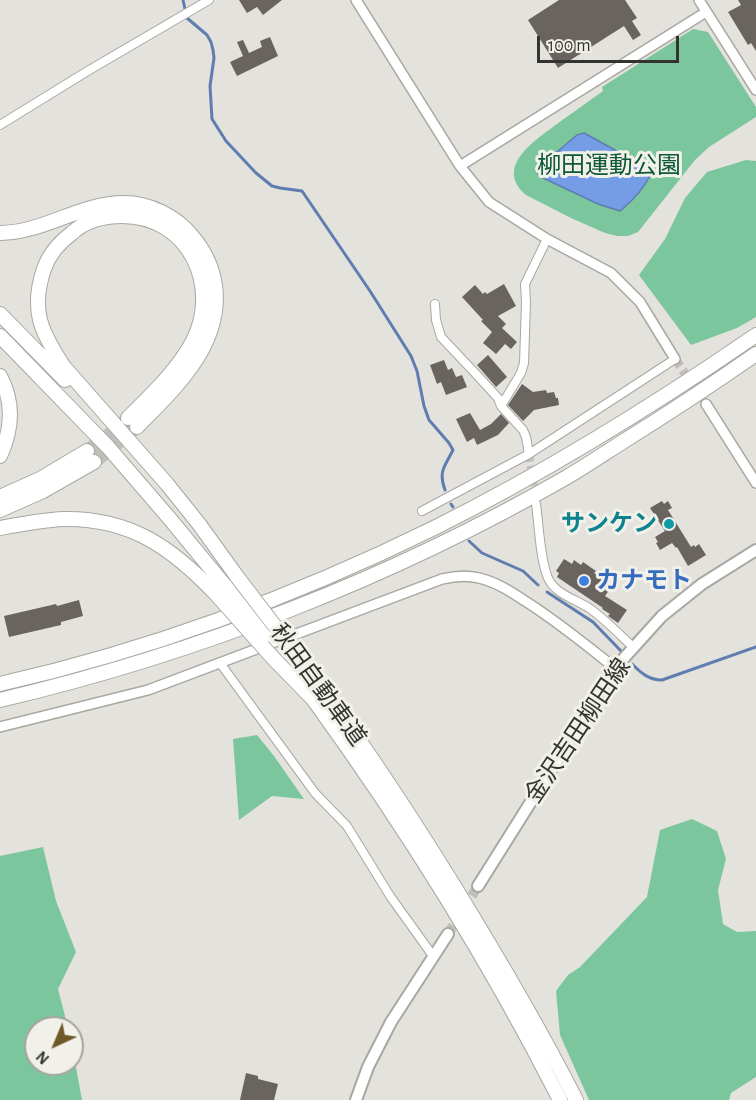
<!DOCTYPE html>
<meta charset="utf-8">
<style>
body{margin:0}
#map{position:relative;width:756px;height:1100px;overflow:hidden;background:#e4e2dc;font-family:"Alegreya Sans",sans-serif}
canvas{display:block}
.north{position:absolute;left:24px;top:1016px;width:60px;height:60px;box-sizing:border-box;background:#f1f0e9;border:2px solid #a5a49f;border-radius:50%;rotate:224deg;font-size:16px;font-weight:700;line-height:24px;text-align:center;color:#333330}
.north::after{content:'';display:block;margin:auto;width:21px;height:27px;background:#6e5928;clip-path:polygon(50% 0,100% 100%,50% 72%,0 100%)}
.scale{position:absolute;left:537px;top:36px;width:142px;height:27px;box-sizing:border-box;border:3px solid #333330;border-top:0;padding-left:8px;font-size:18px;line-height:21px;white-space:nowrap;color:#333330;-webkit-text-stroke:4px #f1f0e9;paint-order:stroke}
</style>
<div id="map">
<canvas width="756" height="1100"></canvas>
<div class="north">N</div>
<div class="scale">100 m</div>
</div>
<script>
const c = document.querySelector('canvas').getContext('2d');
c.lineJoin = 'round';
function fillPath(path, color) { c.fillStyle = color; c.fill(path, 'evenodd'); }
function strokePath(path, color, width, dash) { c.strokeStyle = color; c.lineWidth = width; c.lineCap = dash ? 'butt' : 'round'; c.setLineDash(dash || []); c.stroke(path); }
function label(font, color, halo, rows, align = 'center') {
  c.font = font + ' "Alegreya Sans","Noto Sans JP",sans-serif'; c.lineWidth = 6; c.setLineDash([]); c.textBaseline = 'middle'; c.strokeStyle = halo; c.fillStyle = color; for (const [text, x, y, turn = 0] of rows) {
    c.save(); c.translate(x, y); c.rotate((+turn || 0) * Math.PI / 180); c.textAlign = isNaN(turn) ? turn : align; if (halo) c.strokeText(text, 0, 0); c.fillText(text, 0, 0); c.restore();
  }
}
fillPath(new Path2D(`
 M693 29 708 32 756 107V117L709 147 695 160 638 232 628 236H617L605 233 571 218 526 195C492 165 539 138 561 121 575 111 589 101 603 91L602 87Z
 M746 160 756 161V317L737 328 691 345 639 275 665 239 685 198 707 172Z
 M257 735 274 756 304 799 272 796 239 820 233 739Z
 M692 819 717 831 726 859 718 890 723 924 737 932 756 931V1077L731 1093 729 1100H589L560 1035 556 991 568 975 580 967 647 897 660 830Z
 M43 847 56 901 76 952 58 989 68 1028H36V1064H72V1045L82 1100H0V856Z`), '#7cc69e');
const water = new Path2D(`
 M584 133 646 167 650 175C644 189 632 201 620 211L598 204 541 177 538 174V168L577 135Z`);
fillPath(water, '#749de5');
strokePath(water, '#607daf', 1.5);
strokePath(new Path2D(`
 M183 0 187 18 207 35 211 42 213 50 214 58 210 86 212 119 226 141 256 173 272 186 280 188 302 191 370 291 411 356 417 371 424 406 429 420 449 443 453 450C445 466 438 471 445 490
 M451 504 453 507
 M469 541 482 553 523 571 538 585
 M547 592 593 622 621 651
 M632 664C641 673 649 680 662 680L756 647`), '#607daf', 3);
fillPath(new Path2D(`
 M239 0H282L263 15 257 7 247 13Z
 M559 0H625L637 18 632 21 641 35 633 40 624 26 558 68 528 20Z
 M738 0H756V51L751 43 748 45 728 12 741 5Z
 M270 37 278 56 237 76 230 62 243 56 237 42 243 40 249 53 262 47 260 41Z
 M504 284 516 306 498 316 506 324 502 328 517 342 511 349 505 344 496 354 483 343 492 332 481 321 483 320 462 297 475 285 483 294 485 292 487 294Z
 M488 355 507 377 496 387 477 365Z
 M444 360 448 370 452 368 456 377 462 375 467 387 446 395 441 382 437 384 430 365Z
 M522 384 533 392 546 390 547 393 554 392 556 398H558L559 405 534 410 523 421 508 405Z
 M470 413 480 430 491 424 501 414 509 423 498 435 477 445 474 438 467 442 456 419Z
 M662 501 664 504 668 501 672 508 668 510 691 547 694 545 695 547 699 544 706 555 688 566 677 547 676 548 672 543 660 550 656 543 658 542 655 537 665 531 650 508Z
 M564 559 572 564 574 560 581 565 583 562 596 571 594 573 604 580 602 583 610 589 605 596 627 610 618 623 608 616 610 614 602 609 603 608 557 577 559 573 556 571Z
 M79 600 83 616 61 622V625L9 637 4 616 56 604 57 606Z
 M246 1073 258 1076V1079L278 1084 274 1100H240Z`), '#696460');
strokePath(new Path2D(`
 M529 454 535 497`), '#c1bfba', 8, [8, 4]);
strokePath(new Path2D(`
 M675 359 706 404`), '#c1bfba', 9, [9, 4.5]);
strokePath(new Path2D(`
 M448 934 478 886`), '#c1bfba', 10, [10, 5]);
strokePath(new Path2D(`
 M87 451 108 436 125 421
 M94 462 133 430`), '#c1bfba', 14, [14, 7]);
const minor = new Path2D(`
 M0 125 86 72 209 0
 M435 304 436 320 441 337 476 374 498 398 501 406 523 430 526 437 529 454
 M501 406 521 373 524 363 526 302 525 284 547 239
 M536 504C539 525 540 560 548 578 555 594 575 599 589 608 605 619 620 635 634 648
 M422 511 529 454 675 359
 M220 663 315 793 347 826 390 896 433 956`);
const tertiary = new Path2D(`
 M356 0 460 166 489 202 547 239 611 273 640 302 675 359
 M699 0 756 90
 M460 166 706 12
 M706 404 756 483
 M0 727 148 690 442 579C455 576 466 575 479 578 496 582 510 591 525 601 557 621 586 645 615 668`);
const secondary = new Path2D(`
 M478 886 615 668 662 616 702 584 756 550
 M356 1100 368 1067 391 1022 448 934`);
const motorway = new Path2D(`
 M0 233C43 233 80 203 124 203 149 203 176 216 192 236 204 250 212 266 215 285 223 345 175 388 137 427
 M0 314 65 380
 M0 336 108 447 170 519 226 587
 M0 376C14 402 12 430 0 456
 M128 418C151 395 177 371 193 341 221 286 189 216 122 216 103 216 86 220 72 233 60 242 49 254 44 269 30 310 41 332 64 367L167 484 199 524 238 578
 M0 497 40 479 87 451
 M0 510 43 491 94 462
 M0 528C21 524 43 520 64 519 131 518 172 548 216 594
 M304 664C358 735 407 810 454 886 497 956 539 1027 576 1100
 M0 684C150 650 296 596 434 528 546 472 653 406 756 335
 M313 699C405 826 489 960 560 1100
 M0 700C196 654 392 578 567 477 586 466 605 453 624 441 669 413 713 384 756 354`);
strokePath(minor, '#a9a7a1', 10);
strokePath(tertiary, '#a9a7a1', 12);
strokePath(secondary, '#a9a7a1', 14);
strokePath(motorway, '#a9a7a1', 16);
strokePath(minor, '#fff', 8);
strokePath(tertiary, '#fff', 9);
strokePath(secondary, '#fff', 10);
strokePath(motorway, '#fff', 14);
const motorwayBridge = new Path2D(`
 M238 578 304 664
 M226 587 264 636
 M216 594 273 658 313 699`);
strokePath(motorwayBridge, '#a9a7a1', 16, []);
strokePath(motorwayBridge, '#fff', 14);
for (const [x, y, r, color] of [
 [669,524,6,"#0f9aa8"],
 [584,581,6,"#3f7fe0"]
]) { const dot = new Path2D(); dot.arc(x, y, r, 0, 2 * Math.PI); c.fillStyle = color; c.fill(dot); strokePath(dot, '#f1f0e9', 2); }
label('24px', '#0c5838', '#f1f0e9', [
 ["柳田運動公園",609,166]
]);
label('bold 24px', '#0d838f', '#f1f0e9', [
 ["サンケン",657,524]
], 'right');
label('bold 24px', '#366cbe', '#f1f0e9', [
 ["カナモト",596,581]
], 'left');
label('24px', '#333330', '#f1f0e9', [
 ["秋田自動車道",318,685,54],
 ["金沢吉田柳田線",578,731,-56]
]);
</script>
